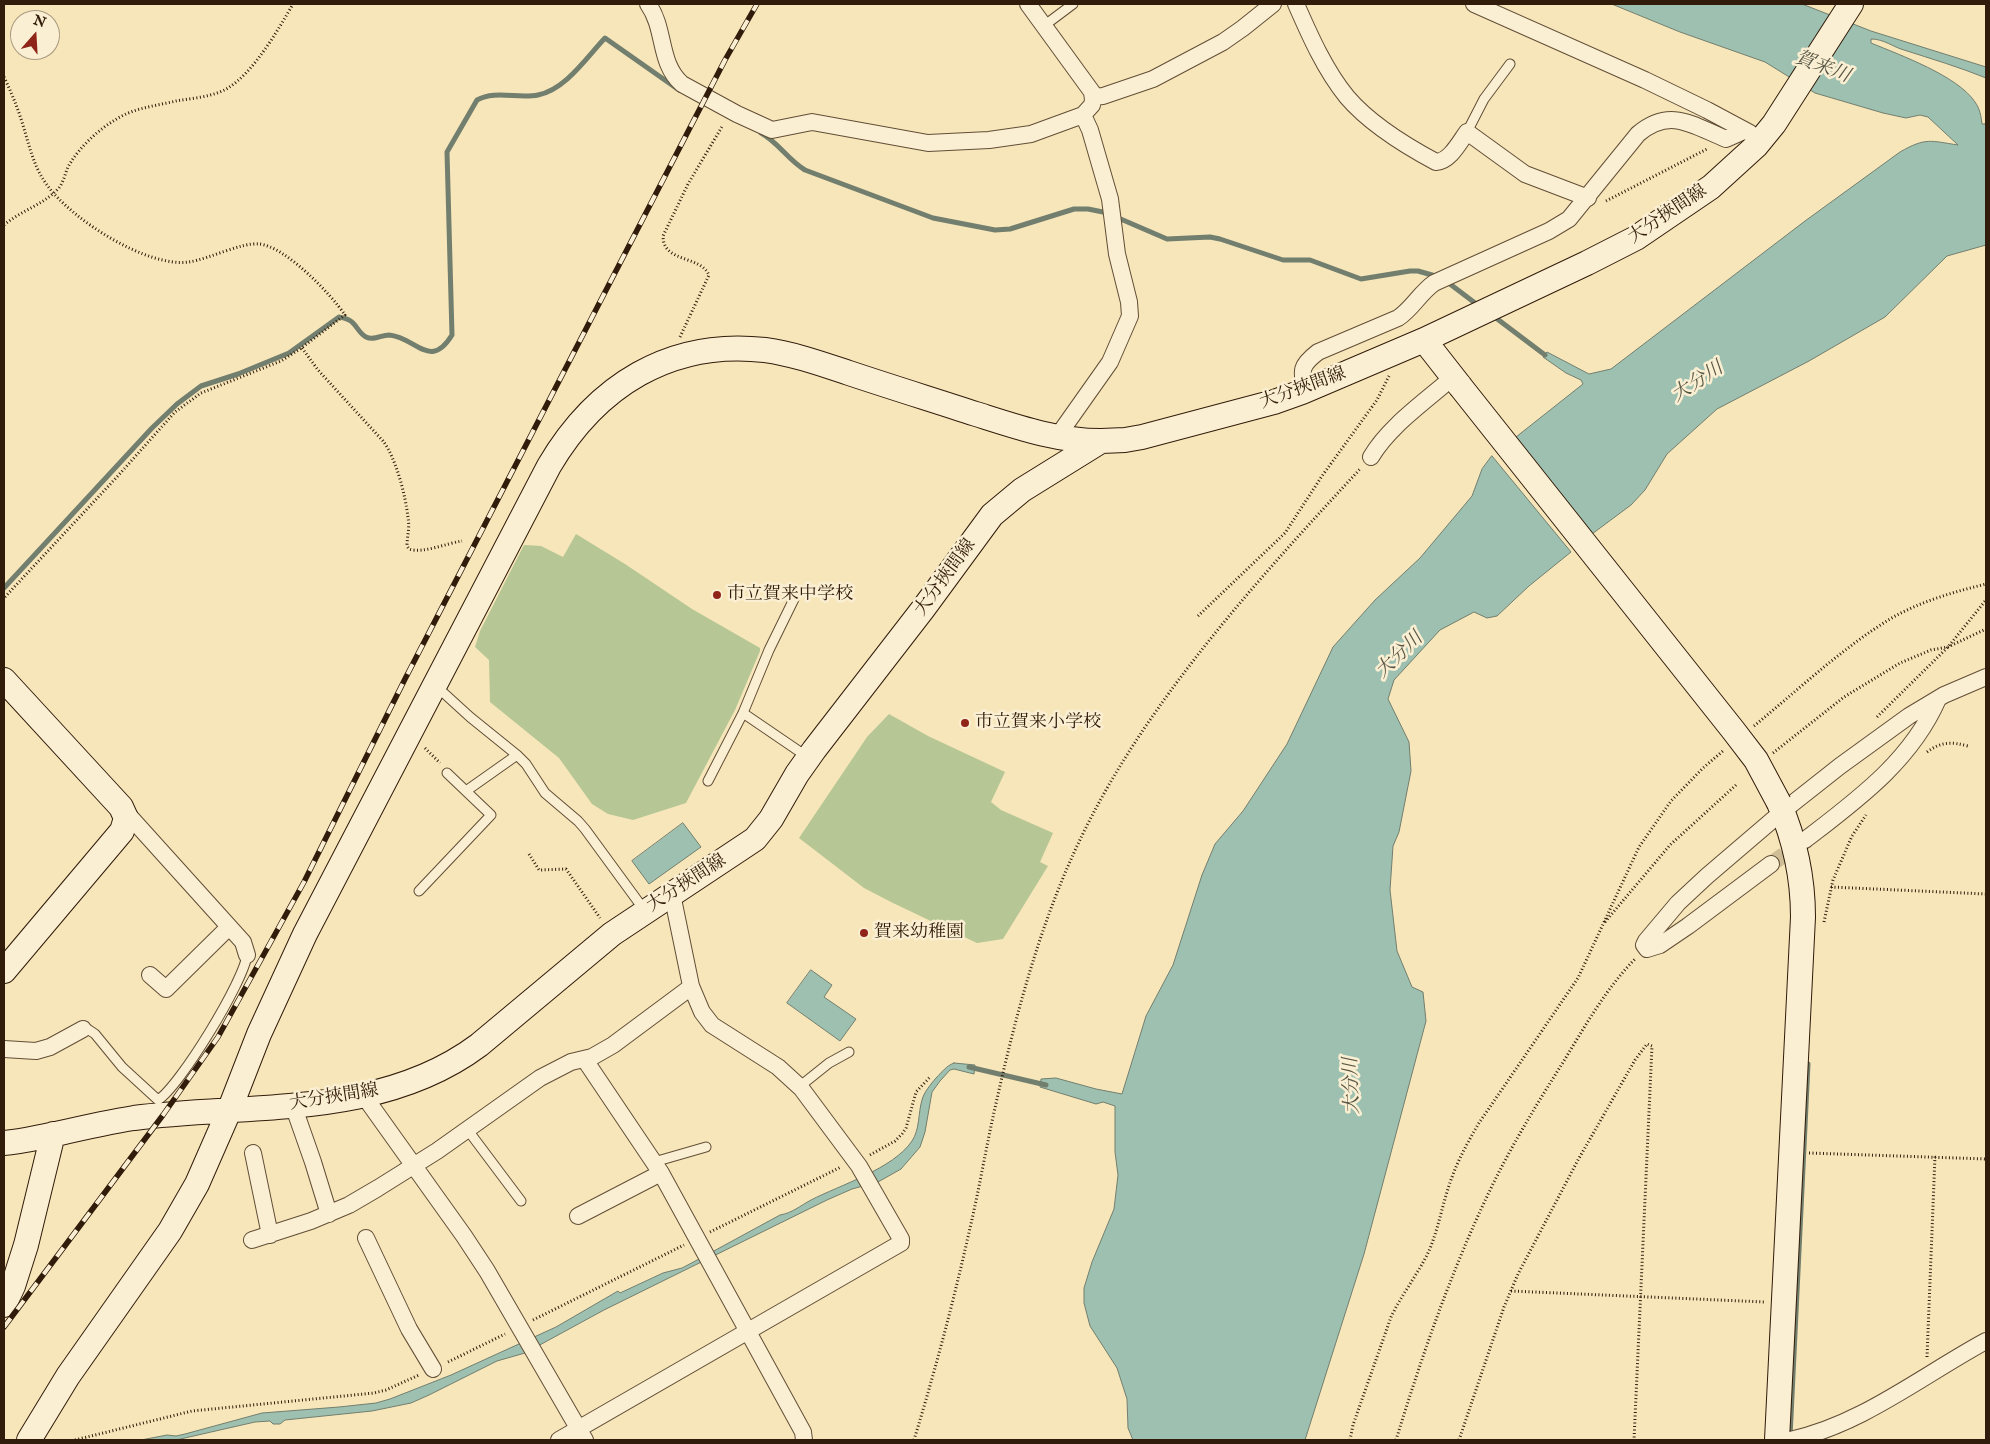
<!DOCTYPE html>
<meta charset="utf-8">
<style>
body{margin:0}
#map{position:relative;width:1990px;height:1444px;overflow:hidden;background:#f7e6ba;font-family:"IM FELL English",serif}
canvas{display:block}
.frame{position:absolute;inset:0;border:5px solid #311b0a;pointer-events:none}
.north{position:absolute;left:10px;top:10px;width:50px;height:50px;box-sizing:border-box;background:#faefd2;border:1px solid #aa9a82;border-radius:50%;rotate:19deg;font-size:14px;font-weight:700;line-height:20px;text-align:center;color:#311b0a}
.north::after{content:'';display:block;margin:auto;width:18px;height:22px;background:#8f2418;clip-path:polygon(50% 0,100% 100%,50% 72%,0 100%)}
</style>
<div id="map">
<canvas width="1990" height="1444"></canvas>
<div class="frame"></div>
<div class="north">N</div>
</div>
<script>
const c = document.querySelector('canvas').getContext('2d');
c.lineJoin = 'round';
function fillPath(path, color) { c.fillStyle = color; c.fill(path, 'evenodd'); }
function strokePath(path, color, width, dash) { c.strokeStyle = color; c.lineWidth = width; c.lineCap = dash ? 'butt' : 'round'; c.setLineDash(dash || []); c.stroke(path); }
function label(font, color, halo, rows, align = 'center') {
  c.font = font + ' "IM FELL English","Noto Serif JP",serif'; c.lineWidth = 5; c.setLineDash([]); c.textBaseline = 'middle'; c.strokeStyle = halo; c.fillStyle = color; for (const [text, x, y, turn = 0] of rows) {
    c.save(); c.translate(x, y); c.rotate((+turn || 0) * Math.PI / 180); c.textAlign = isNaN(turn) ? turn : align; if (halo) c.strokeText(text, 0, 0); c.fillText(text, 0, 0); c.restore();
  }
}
fillPath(new Path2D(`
 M576 534 625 564 692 609 760 648V651L735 710 686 803 633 820 608 814 592 804 559 758 490 702 489 660 475 647 480 631 524 545 541 546 563 557Z
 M889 714 928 736 1005 772 991 802 1001 810 1053 833 1040 862 1048 866 1003 939 977 943 893 903 864 888 799 838 867 737Z`), '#b6c695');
const water = new Path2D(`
 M1612 4H1802L1871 31 1986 67V78C1959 67 1932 59 1904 50 1893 47 1884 39 1871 39V43C1900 55 1958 76 1975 102 1980 109 1981 116 1982 124H1985L1986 121V245L1947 256 1885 317 1809 361 1717 409 1667 454 1645 490 1631 505 1592 534 1516 437 1583 384 1581 380 1566 373 1543 357 1547 352 1589 374 1611 369 1805 221 1900 152C1926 137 1931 141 1958 145L1928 117 1920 115 1906 118 1883 113 1815 93 1765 62 1680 32Z
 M1492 456 1571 552 1529 586 1497 616 1487 618 1474 612 1440 630 1394 680 1388 699 1409 742 1411 771 1399 832 1393 846 1390 890 1397 951 1412 987 1423 992 1426 1021 1364 1254 1305 1440H1133L1128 1428 1127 1399 1117 1368 1090 1326 1084 1303V1288L1092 1262 1114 1209 1118 1175 1115 1152V1106L1103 1102 1096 1104 1040 1087 1041 1079 1056 1078 1096 1089 1122 1094 1146 1016 1173 965 1202 875 1215 844 1243 811 1287 744 1333 647 1375 600 1420 558 1472 496 1482 469Z
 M683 823 701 847 649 884 632 861Z
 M811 970 832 985 824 997 856 1019 840 1041 787 1003Z
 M954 1063 975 1065 974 1074 954 1069 950 1070 940 1081 932 1092 925 1132 920 1147 901 1169 878 1182 852 1189 827 1200 604 1310 525 1353 497 1361 429 1395 411 1403 372 1411 285 1420 280 1424H273L270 1421 255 1422 176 1440H141L167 1435 176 1436 185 1434 262 1413 339 1407 376 1403 390 1399 451 1375 556 1327 618 1291 620 1293 663 1273 682 1268 701 1258 780 1215C792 1213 800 1206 811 1200 840 1185 893 1169 912 1141 920 1129 918 1113 922 1100 924 1092 931 1084 936 1078 942 1072 946 1066 954 1063Z`);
fillPath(water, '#9dc0b0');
strokePath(water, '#727e6e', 1);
strokePath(new Path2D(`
 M761 133C778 142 788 160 805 170L933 218 995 230 1010 229 1074 209H1088L1108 213
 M1116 217 1167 239 1210 237 1220 239 1283 260H1310L1361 279 1410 271H1418L1439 277
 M1446 281 1479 306
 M1492 315 1545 355
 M4 588 152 428 177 404 201 386 238 374 289 353 339 317C344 318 350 319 353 323 358 328 360 334 366 337 374 341 381 335 389 335 416 337 430 371 452 335L447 152 477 100C495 90 518 99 538 95 566 89 586 58 605 38L679 90
 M969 1067 1046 1085
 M1790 1437 1808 1064`), '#727e6e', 5);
strokePath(new Path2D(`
 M1771 864 1802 842`), '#cfbd97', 16, [16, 8]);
const lane = new Path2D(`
 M1045 25 1073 4
 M1467 132 1484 99 1510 64
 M436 686 470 717 517 755 526 764 545 793 578 821 585 829 645 911
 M743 713 809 758
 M708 781 743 713 769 650 794 599
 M466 791 517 755
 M419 891 491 815 447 773
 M83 1029 89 1030 95 1034 122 1067 158 1100C180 1086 244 981 247 955
 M799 1087 829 1063 849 1052
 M467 1129 521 1201
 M654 1162 706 1147`);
const street = new Path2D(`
 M648 4C666 29 658 63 682 84L737 114 772 130 812 122 928 143 989 140 1031 134 1083 115 1092 105 1093 100 1092 92 1028 4
 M1296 4C1310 36 1325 70 1347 97 1370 124 1406 146 1436 162 1450 161 1459 143 1467 132L1525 174 1588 198
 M1474 4 1645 80 1707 110 1750 133
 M1093 97 1103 96 1153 79 1223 42 1243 28 1273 4
 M1306 391C1300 370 1301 365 1318 352L1398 318C1412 309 1419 294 1434 283L1549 231 1569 219 1638 134C1670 107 1692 125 1726 139L1744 131
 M1057 437 1110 362 1130 316 1129 302 1117 254 1110 199 1090 130 1083 115
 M1371 457C1389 426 1426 401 1453 377
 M123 809 243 942 247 955
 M1805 840C1857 800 1911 761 1938 699
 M1771 864 1688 926 1660 945 1647 949 1644 945 1646 941 1678 903 1707 876 1783 811 1840 766 1909 716 1944 695 1986 677
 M150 975 166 989 229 927
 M4 1049 36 1051 50 1047 83 1029
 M585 1060 661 1173 803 1432 804 1440
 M364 1096 464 1236 487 1271 585 1440
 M293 1105 313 1162 329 1214
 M253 1153 270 1235
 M578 1216 661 1173
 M366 1238 409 1329 433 1369
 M252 1240 311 1221 349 1205 378 1188 437 1151 540 1078 571 1062 592 1057 613 1045 691 987
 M559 1440 901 1243V1239L859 1166 801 1088 778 1067 712 1025 702 1012 691 986 672 894
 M1790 1440C1861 1425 1923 1375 1986 1341`);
const secondary = new Path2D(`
 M1424 340 1460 386
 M4 680 121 807 126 818 122 831 4 971
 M4 1143C22 1142 39 1137 56 1134 82 1128 108 1122 134 1118 250 1103 380 1119 479 1045L612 934 755 839 771 819 797 774 814 750 923 609 992 515 1022 490 1101 441 1125 440 1142 437 1274 402 1302 392 1424 340 1587 263 1636 238 1711 187 1756 146 1774 124 1851 4
 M4 1305 13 1286 26 1245 53 1134
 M29 1440 68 1376 170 1231 197 1184 229 1111 259 1034 305 934 549 466C596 386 670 339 765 350 794 354 822 364 849 373 891 387 933 400 976 414 1017 427 1057 441 1101 441
 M1777 1440 1803 917C1803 877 1795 840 1779 803`);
strokePath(lane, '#624e36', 11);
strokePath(street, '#624e36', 18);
strokePath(secondary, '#311b0a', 26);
strokePath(new Path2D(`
 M4 77C11 92 17 106 22 122 29 144 33 166 47 185 71 219 147 268 189 262 209 259 242 242 259 244 285 246 331 294 345 315L300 349 281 361 201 393 175 412 116 478 4 598
 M1606 201 1707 149
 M4 225C20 211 43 205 58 189 65 181 65 170 71 162 81 146 98 130 115 120 133 108 155 106 176 101 193 98 213 97 228 88 254 72 278 30 293 4
 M680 337 709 275C700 255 663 263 663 236L688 184 723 125
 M302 348 318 370 383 441C396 458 406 497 408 518 410 528 407 536 407 546L409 549C423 554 447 543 462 541
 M1198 616 1285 533 1322 476 1377 400 1389 376
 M1877 717 1948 647 1986 600
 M1754 726C1798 690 1841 649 1890 619 1919 602 1953 592 1986 584
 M425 748 440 763
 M1927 752C1942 741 1952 742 1968 746
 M1773 753 1844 697 1900 663 1931 650 1948 647 1986 629
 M529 854 539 870 566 869 600 918
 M1831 887 1986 894
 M1605 922 1670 845 1736 785
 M1824 922 1833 880 1852 836 1866 815
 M1809 1153 1986 1159
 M870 1155 895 1141 902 1134 906 1128 916 1092 931 1076
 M710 1232 841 1167
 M1511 1291 1765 1302
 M533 1320 684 1245
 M1927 1357 1935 1156
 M448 1362 505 1334
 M75 1440 192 1411 374 1393 386 1390 419 1375
 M914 1440C935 1371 954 1300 970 1228 978 1194 984 1160 991 1126 1012 1030 1036 933 1078 844 1143 705 1257 580 1361 468
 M1350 1440 1353 1425 1391 1317C1402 1294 1418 1274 1429 1251 1439 1227 1443 1201 1452 1177 1459 1158 1469 1140 1479 1123L1578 978 1639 847 1671 801 1703 768 1724 750
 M1396 1440C1424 1349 1456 1257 1499 1172 1518 1135 1540 1099 1562 1064 1584 1028 1606 988 1636 958
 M1459 1440 1504 1307 1518 1274 1578 1160 1635 1060 1647 1044 1652 1046 1634 1440`), '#311b0a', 3, [1, 2.5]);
strokePath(lane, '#faefd2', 9);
strokePath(street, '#faefd2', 16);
strokePath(secondary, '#faefd2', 24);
const rail = new Path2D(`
 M4 1327 163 1115 218 1037 304 882 405 679 725 60 757 4`);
strokePath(rail, '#311b0a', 5.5);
strokePath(rail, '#faefd2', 4, [11]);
const secondaryBridge = new Path2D(`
 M1460 386 1733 730 1756 760 1779 803`);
strokePath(secondaryBridge, '#311b0a', 26, []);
strokePath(secondaryBridge, '#faefd2', 24);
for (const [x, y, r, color] of [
 [717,595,5,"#8f2418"],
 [965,723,5,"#8f2418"],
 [864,933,5,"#8f2418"]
]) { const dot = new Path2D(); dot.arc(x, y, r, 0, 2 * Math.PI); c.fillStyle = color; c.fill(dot); strokePath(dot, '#faefd2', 2); }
label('18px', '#311b0a', '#faefd2', [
 ["大分挾間線",1668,215,-34],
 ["大分挾間線",1303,389,-20],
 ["大分挾間線",946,578,-54],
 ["大分挾間線",687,884,-33],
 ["大分挾間線",334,1098,-9]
]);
label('18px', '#311b0a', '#faefd2', [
 ["市立賀来中学校",727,595],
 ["市立賀来小学校",975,723],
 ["賀来幼稚園",874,933]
], 'left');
label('italic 19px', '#575544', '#faefd2', [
 ["賀来川",1822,68,21],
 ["大分川",1698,383,-33],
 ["大分川",1400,656,-44],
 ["大分川",1353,1086,-92]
]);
</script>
